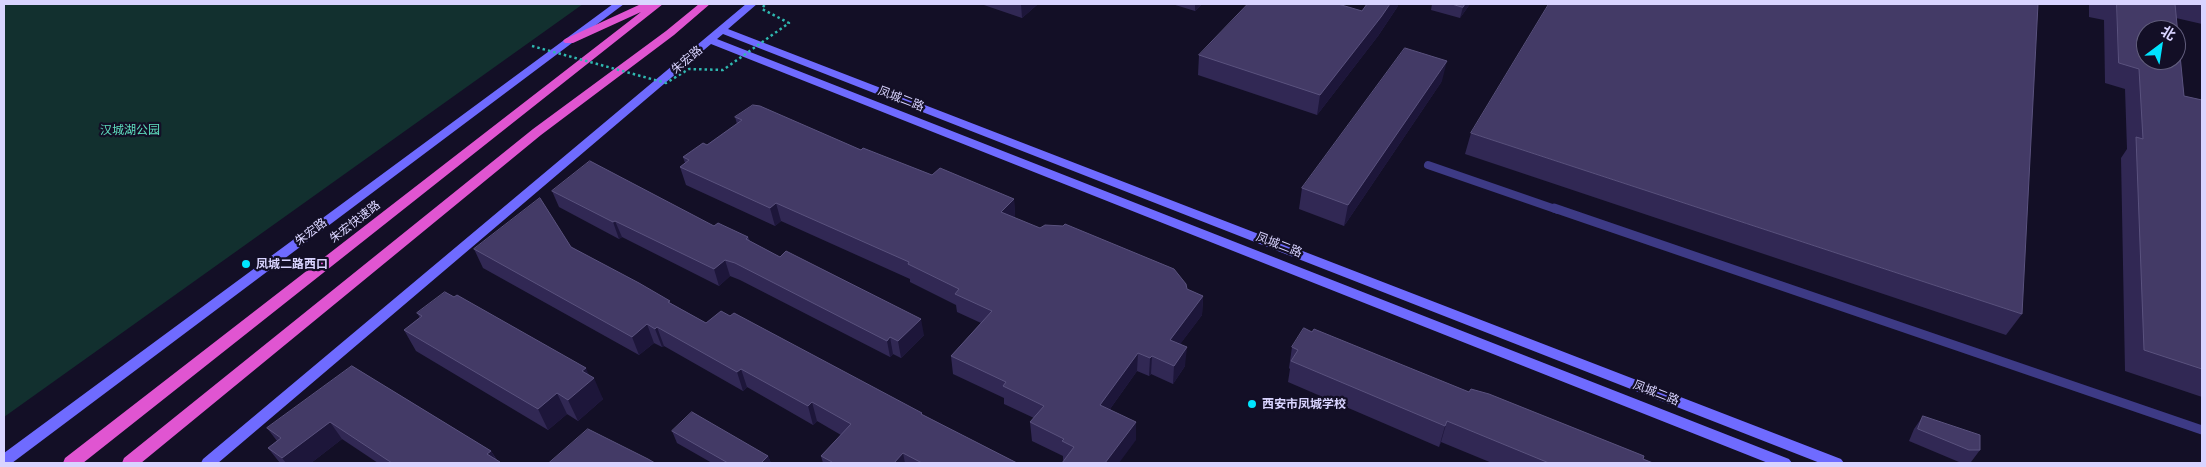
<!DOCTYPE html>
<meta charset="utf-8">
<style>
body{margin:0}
#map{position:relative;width:2206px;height:467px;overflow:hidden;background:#130f26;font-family:Inter,"Noto Sans SC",sans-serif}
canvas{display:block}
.frame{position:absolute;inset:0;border:5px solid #d9d4ff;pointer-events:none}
.north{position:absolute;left:2136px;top:20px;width:50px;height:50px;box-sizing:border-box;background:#130f26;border:1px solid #625e7d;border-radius:50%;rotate:31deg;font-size:14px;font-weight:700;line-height:20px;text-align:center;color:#d9d4ff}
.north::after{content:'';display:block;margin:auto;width:18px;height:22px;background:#00e5ff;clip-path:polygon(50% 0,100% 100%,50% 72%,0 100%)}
</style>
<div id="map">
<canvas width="2206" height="467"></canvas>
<div class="frame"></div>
<div class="north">北</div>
</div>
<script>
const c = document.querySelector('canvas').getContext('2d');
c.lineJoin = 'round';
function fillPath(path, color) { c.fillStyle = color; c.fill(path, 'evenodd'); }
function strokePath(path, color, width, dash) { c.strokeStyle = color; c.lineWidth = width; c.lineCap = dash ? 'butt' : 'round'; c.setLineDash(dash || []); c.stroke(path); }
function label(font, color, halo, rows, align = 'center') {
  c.font = font + ' Inter,"Noto Sans SC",sans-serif'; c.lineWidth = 4.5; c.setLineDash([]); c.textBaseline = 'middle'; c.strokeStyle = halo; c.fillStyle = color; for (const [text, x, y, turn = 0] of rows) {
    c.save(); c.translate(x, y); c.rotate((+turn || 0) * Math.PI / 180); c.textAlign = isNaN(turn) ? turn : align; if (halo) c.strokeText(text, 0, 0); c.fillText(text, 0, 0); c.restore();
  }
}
fillPath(new Path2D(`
 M4 4H583L4 417Z`), '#12302f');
strokePath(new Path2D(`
 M1428 165 1558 210`), '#3d3a85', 8);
strokePath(new Path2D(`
 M1554 208 2202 430`), '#3d3a85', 9);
fillPath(new Path2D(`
 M613 4H624L12 463H4V453Z
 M746 4H757L728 29 1841 459 1844 463H1820L723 34 717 39 1789 459 1792 463H1768L711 44 218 463H201L203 459Z`), '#6f6bff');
fillPath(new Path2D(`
 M641 4H663L83 463H63L65 458 641 12 573 43H565L563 41 565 39Z
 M699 4H710L674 35 541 135 141 463H122L124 458 533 129 666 31Z`), '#e055d1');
strokePath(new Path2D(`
 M532 46 666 83 689 69 723 70 789 23 762 9 765 4`), '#2fb8b0', 2.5, [2.5, 3]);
fillPath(new Path2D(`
 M981 4H1038L1022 18Z
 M1172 4H1202L1195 11Z
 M1367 4H1398V6L1378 36 1317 115 1198 75 1199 55 1362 11Z
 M1432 4H1470L1460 18 1431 10Z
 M2089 4H2202V24L2176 18 2184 96 2202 100V397L2125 371 2121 158 2127 149 2125 89 2105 83 2104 20 2089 17Z
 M1442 81 1344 226 1299 209 1302 188Z
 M735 117 861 150 932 175 1014 199 1015 218 1203 296 1202 315 1180 344 1185 366 1173 384 1151 374 1149 376 1137 371 1110 409 1136 440 1064 460H1063V456L1032 441 1030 422 1034 418 1004 404V398L953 374 951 356 981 323 957 312 956 305 910 282V279L781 221 775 226 686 185 680 167 685 163 683 157 707 145 737 124Z
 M1471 133 2022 314 2006 335 1465 154Z
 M552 191 714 226 748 237 750 241 924 335 901 358 893 354 890 357 740 280 730 276 719 286 622 237 619 239 559 207Z
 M571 247 706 323 923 415 1017 463H823L821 456 841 435 817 421 813 425 747 387 743 391 664 346 662 347 654 343 639 355 483 268 474 249Z
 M417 313 589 375 603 399 578 421 567 414 548 430 416 351 404 330 420 318Z
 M1292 347 1469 392 1653 463H1492L1441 442 1439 447 1288 382 1290 369 1289 368Z
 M352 366 491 451 497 460 501 463H378L342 439 311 463H280L268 448 277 441 267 428Z
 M1923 416 1980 450 1971 462H1959L1909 441 1914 429Z
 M672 431 768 456 771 463H712L677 443Z`), '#312854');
fillPath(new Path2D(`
 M1021 4H1038L1022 18Z
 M1195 4H1202L1195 11Z
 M1390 4H1398V6L1378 36 1317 115 1320 95Z
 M1465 4H1470L1460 18 1463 7Z
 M1447 61 1442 81 1344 226 1348 205Z
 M1014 199 1015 217 1002 230 1001 212Z
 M776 203 781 221 775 226 770 208Z
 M615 221 622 237 619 239 613 222Z
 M725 260 730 276 719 286 714 269Z
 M1203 296 1202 315 1169 359 1170 340Z
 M921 319 924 335 901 358 898 341Z
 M647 324 654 343 639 355 632 337Z
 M657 327 664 346 662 347 655 329Z
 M890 337 893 354 890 357 887 341Z
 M1187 347 1185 366 1173 384 1174 366Z
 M1138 353 1137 371 1100 423V405Z
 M1152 356 1151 374 1149 376 1150 358Z
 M586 368 591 380 594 378 603 399 578 421 568 400 582 371Z
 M741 369 747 387 743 391 737 372Z
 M557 393 567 414 548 430 538 409Z
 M812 402 817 421 813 425 808 406Z
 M1447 421 1441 442 1439 447 1445 426Z
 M330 422 342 439 311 463H286L282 458Z
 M1136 422V440L1119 463H1105Z
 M491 451 498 463 500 462 501 463H493L487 454Z
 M903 453 905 463H894Z
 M768 456 771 463H761Z`), '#1d163a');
const building = new Path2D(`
 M1248 4H1338L1362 11 1367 4H1390L1381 17 1320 95 1199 55Z
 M1452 4H1465L1463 7Z
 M1549 4H2038L2022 314 1471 133Z
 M2117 4H2175L2184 96 2202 100V369L2144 350 2136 137 2143 139 2139 69 2119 63ZM2146 30H2176V60H2146Z
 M1405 48 1447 61 1348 205 1302 188Z
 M753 105 760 106 861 150 863 148 932 175 940 168 1014 199 1001 212 1040 228 1045 225 1063 226 1065 224 1174 269 1186 284 1187 289 1203 296 1170 340 1187 347 1174 366 1152 356 1150 358 1138 353 1100 405 1136 422 1105 463H1062L1074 447 1062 441 1064 439 1030 422 1044 406 1003 386 1006 382 951 356 992 311 955 294 959 289 908 264 909 262 776 203 770 208 680 167 689 160 683 157 703 143 707 145 742 120 735 117Z
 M590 161 714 226 718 223 748 237 746 239 780 257 786 251 921 319 898 341 890 337 887 341 735 263 725 260 714 269 615 221 613 222 552 191Z
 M540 198 571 247 639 283 670 301 668 302 706 323 721 311 730 316 734 313 922 413 921 414 1017 463H922L903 453 894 463H831L832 462 821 456 851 424 812 402 808 406 741 369 737 372 657 327 655 329 647 324 632 337 474 249Z
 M445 292 454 297 457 295 586 368 582 371 594 378 568 400 557 393 538 409 404 330 422 316 417 313Z
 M1304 328 1312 332 1314 329 1469 392 1471 389 1489 394 1644 456 1643 459 1653 463H1549L1447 421 1445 426 1291 361 1298 350 1292 347Z
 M352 366 491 451 487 454 500 462 498 463H392L330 422 282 458 268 448 281 438 267 428Z
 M692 412 768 456 761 463H728L672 431Z
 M1923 416 1980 435V450H1969L1918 429Z
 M588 429 648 459 655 463H549Z`);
fillPath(building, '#433a66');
strokePath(building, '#5a527e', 1);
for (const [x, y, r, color] of [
 [246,264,5,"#00e5ff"],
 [1252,404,5,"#00e5ff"]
]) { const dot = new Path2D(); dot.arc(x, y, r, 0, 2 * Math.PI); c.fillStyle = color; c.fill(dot); strokePath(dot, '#130f26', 2); }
label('12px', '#d9d4ff', '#130f26', [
 ["朱宏路",687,60,-40],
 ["凤城二路",901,99,21],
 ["朱宏快速路",355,222,-38],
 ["朱宏路",311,232,-37],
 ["凤城二路",1279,245,21],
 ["凤城二路",1656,393,21]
]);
label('12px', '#5fe0c0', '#130f26', [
 ["汉城湖公园",130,130]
]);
label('bold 12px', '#d9d4ff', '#130f26', [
 ["凤城二路西口",256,264],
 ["西安市凤城学校",1262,404]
], 'left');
</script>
